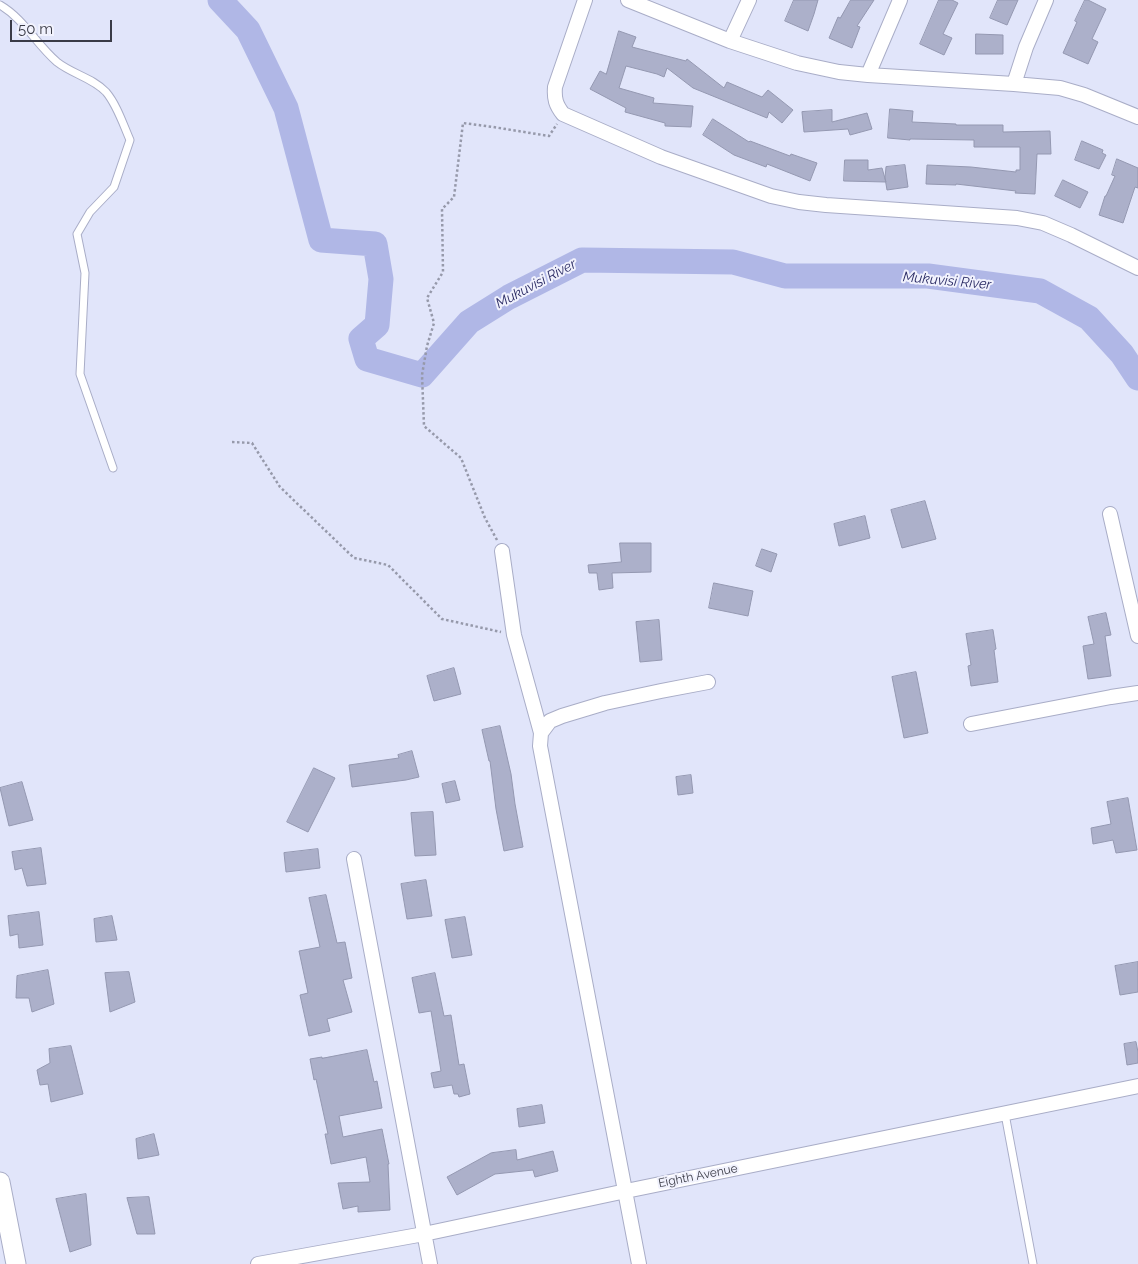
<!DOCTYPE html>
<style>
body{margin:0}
#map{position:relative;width:1138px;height:1264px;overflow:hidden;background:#e1e5fa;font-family:Raleway,sans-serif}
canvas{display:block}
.scale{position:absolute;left:10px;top:20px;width:102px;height:22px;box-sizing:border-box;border:2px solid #3a3b46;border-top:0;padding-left:6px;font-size:15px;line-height:18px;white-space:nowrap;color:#3a3b46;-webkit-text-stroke:4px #f1f2fd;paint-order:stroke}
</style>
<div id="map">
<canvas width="1138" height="1264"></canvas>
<div class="scale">50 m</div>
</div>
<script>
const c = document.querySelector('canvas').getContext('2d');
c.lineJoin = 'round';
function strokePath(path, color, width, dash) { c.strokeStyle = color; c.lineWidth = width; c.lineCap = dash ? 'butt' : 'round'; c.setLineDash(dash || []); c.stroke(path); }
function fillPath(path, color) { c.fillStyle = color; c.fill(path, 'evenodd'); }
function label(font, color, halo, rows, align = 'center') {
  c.font = font + ' Raleway,sans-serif'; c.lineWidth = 4; c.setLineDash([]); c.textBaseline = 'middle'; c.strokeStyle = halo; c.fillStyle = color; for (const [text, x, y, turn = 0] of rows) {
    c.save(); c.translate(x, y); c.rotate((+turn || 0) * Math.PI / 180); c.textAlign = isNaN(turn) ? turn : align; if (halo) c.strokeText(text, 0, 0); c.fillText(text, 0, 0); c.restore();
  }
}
strokePath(new Path2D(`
 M220 0 248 30 286 108 321 240 375 244 381 279 377 325 361 339 367 359 422 375 469 322 509 297 582 260 733 262 785 276H928L1040 291 1089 318 1122 354 1138 378`), '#b0b7e6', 25);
const building = new Path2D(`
 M794 0H818L814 14 808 31 785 21Z
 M851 0H874L857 26 860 27 852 48 829 38 838 17 840 18Z
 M939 0H952L958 3 943 34 952 38 944 55 920 44Z
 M998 0H1018L1007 25 990 18Z
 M1085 0H1088L1106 9 1092 39 1098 42 1088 64 1063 53 1077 22 1075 21Z
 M619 31 636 37 632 47 686 61 687 59 724 88 727 82 762 97 768 90 793 110 782 123 769 112 767 118 693 88 667 68 664 77 657 74 626 66 619 88 654 98 653 103 693 106 691 127 665 126V123L625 112 626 108 590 89 600 71 606 74Z
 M976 34 1003 35V54H976Z
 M890 109 913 111 912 122 956 124V125H1003V132L1050 131 1051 154H1037L1035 194 1015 193 1016 191 956 184V185L926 184 927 165 971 167 1016 172V170H1020V147H974V140L910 139V140L888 138Z
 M832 110V122L867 113 872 129 850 135 848 129 804 132 802 112Z
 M713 119 749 142 750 141 790 156 791 154 817 163 810 181 767 164 766 167 734 155 703 135Z
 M1082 141 1103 150 1102 153 1106 155 1099 169 1075 160Z
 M1117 159 1138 168V188L1135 187 1123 223 1099 215 1105 196H1106L1115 176 1112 175Z
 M845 160H868V170L882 168 886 182 844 181Z
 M905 165 908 187 887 190 885 178 886 167Z
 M1063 180 1088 192 1080 208 1055 196Z
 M925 501 936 539 902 548 891 510Z
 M865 516 870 538 839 546 834 524Z
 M620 543H651V572L612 573 613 588 599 590 597 573H589L588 565 621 562Z
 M762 549 777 554 771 572 756 566Z
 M714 583 753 591 748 616 709 608Z
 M1106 613 1111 635 1105 636 1111 676 1088 679 1083 646 1094 644 1088 617Z
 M659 620 662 660 640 662 636 622Z
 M993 630 996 649 994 650 998 682 971 686 968 666 971 665 966 634Z
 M454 668 461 694 434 701 427 676Z
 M916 672 928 733 904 738 892 677Z
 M500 726 511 774 515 804 523 847 504 851 496 809 490 761H489L482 730Z
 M412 751 419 777 406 780 352 787 349 765 399 758 398 755Z
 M314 768 335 778 308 832 287 822Z
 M691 775 693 793 678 795 676 777Z
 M455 781 460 800 446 803 442 784Z
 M22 782 33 820 9 826 0 788Z
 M1128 798 1137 850 1116 853 1113 840 1093 844 1091 828 1111 824 1107 802Z
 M433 812 436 855 415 856 411 813Z
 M41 848 46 884 27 886 22 868 15 870 12 852Z
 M318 849 320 868 286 872 284 853Z
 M426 880 432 916 407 919 401 884Z
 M326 895 337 943 345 942 352 978 343 980 352 1012 327 1019 330 1031 309 1036 300 995 308 993 299 951 320 947 309 898Z
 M39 912 43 945 19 948 18 934 10 936 8 916Z
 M112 916 117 940 96 942 94 919Z
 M465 917 472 955 452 958 445 920Z
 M1138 962V992L1120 995 1115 966Z
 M48 970 54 1004 32 1012 29 998H16L17 976Z
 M129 972 135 1002 110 1012 105 973Z
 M435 973 444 1016 451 1015 459 1065 464 1064 470 1094 459 1097 458 1094H454L452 1085 434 1088 431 1073 441 1071 431 1011 419 1013 412 978Z
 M1136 1042 1138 1052V1063L1127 1065 1124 1044Z
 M71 1046 83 1094 51 1102 48 1084 40 1085 37 1070 50 1063 49 1049Z
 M367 1050 374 1082 377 1081 382 1108 339 1116 343 1137 382 1129 389 1164H388L390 1210 358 1212V1206L343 1209 338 1183 370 1182 366 1157 331 1164 325 1134H328L316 1079 314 1080 310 1059 322 1057V1058Z
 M542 1105 545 1123 519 1127 517 1109Z
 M154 1134 159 1155 138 1159 136 1139Z
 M516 1150 517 1160 553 1151 558 1171 535 1177 533 1170 495 1174 457 1195 447 1177 491 1153Z
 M86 1194 91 1245 70 1252 56 1199Z
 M149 1197 155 1234H137L127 1198Z`);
fillPath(building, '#acb0ca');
strokePath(building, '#9498b1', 1);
const lane = new Path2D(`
 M0 5C24 19 36 44 57 62 72 74 93 78 106 92 117 105 123 124 130 140L114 187 90 212 77 234 85 273 80 374 113 468
 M1005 1114 1033 1264`);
const street = new Path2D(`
 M585 0 555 87C554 99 556 105 563 114L661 157 771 196 799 202 826 205 1017 218 1043 223 1071 235 1138 268
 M628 0 730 41 797 63 839 72 868 75 1014 84 1060 88 1084 95 1138 117
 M730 41 749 0
 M868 75 900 0
 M1014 84 1026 47 1046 0
 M1110 514 1138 636
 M502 551 514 635 541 733
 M971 724 1111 697 1138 693
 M354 859 430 1264
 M258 1264 424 1234 626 1191 1138 1086
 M639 1264 540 746 541 733 550 721 562 716 605 703 661 691 708 682`);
const secondary = new Path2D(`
 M0 1182 16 1264`);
strokePath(lane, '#a9adc7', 9);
strokePath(street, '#a9adc7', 16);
strokePath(secondary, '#a9adc7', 21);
strokePath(new Path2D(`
 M232 442 252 443 280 487 354 558 388 565 442 619 501 632
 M497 540 485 518 461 458 424 426 422 375 427 346 434 323 427 298 443 272 442 209 454 197 463 123 493 127 549 136 557 124`), '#9699aa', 2.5, [2.5, 2.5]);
strokePath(lane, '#fff', 7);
strokePath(street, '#fff', 14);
strokePath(secondary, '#fff', 19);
label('12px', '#3a3b46', '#f1f2fd', [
 ["Eighth Avenue",698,1176,-11]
]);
label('italic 14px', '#292a63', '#f1f2fd', [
 ["Mukuvisi River",947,281,5],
 ["Mukuvisi River",536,284,-28]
]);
</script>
